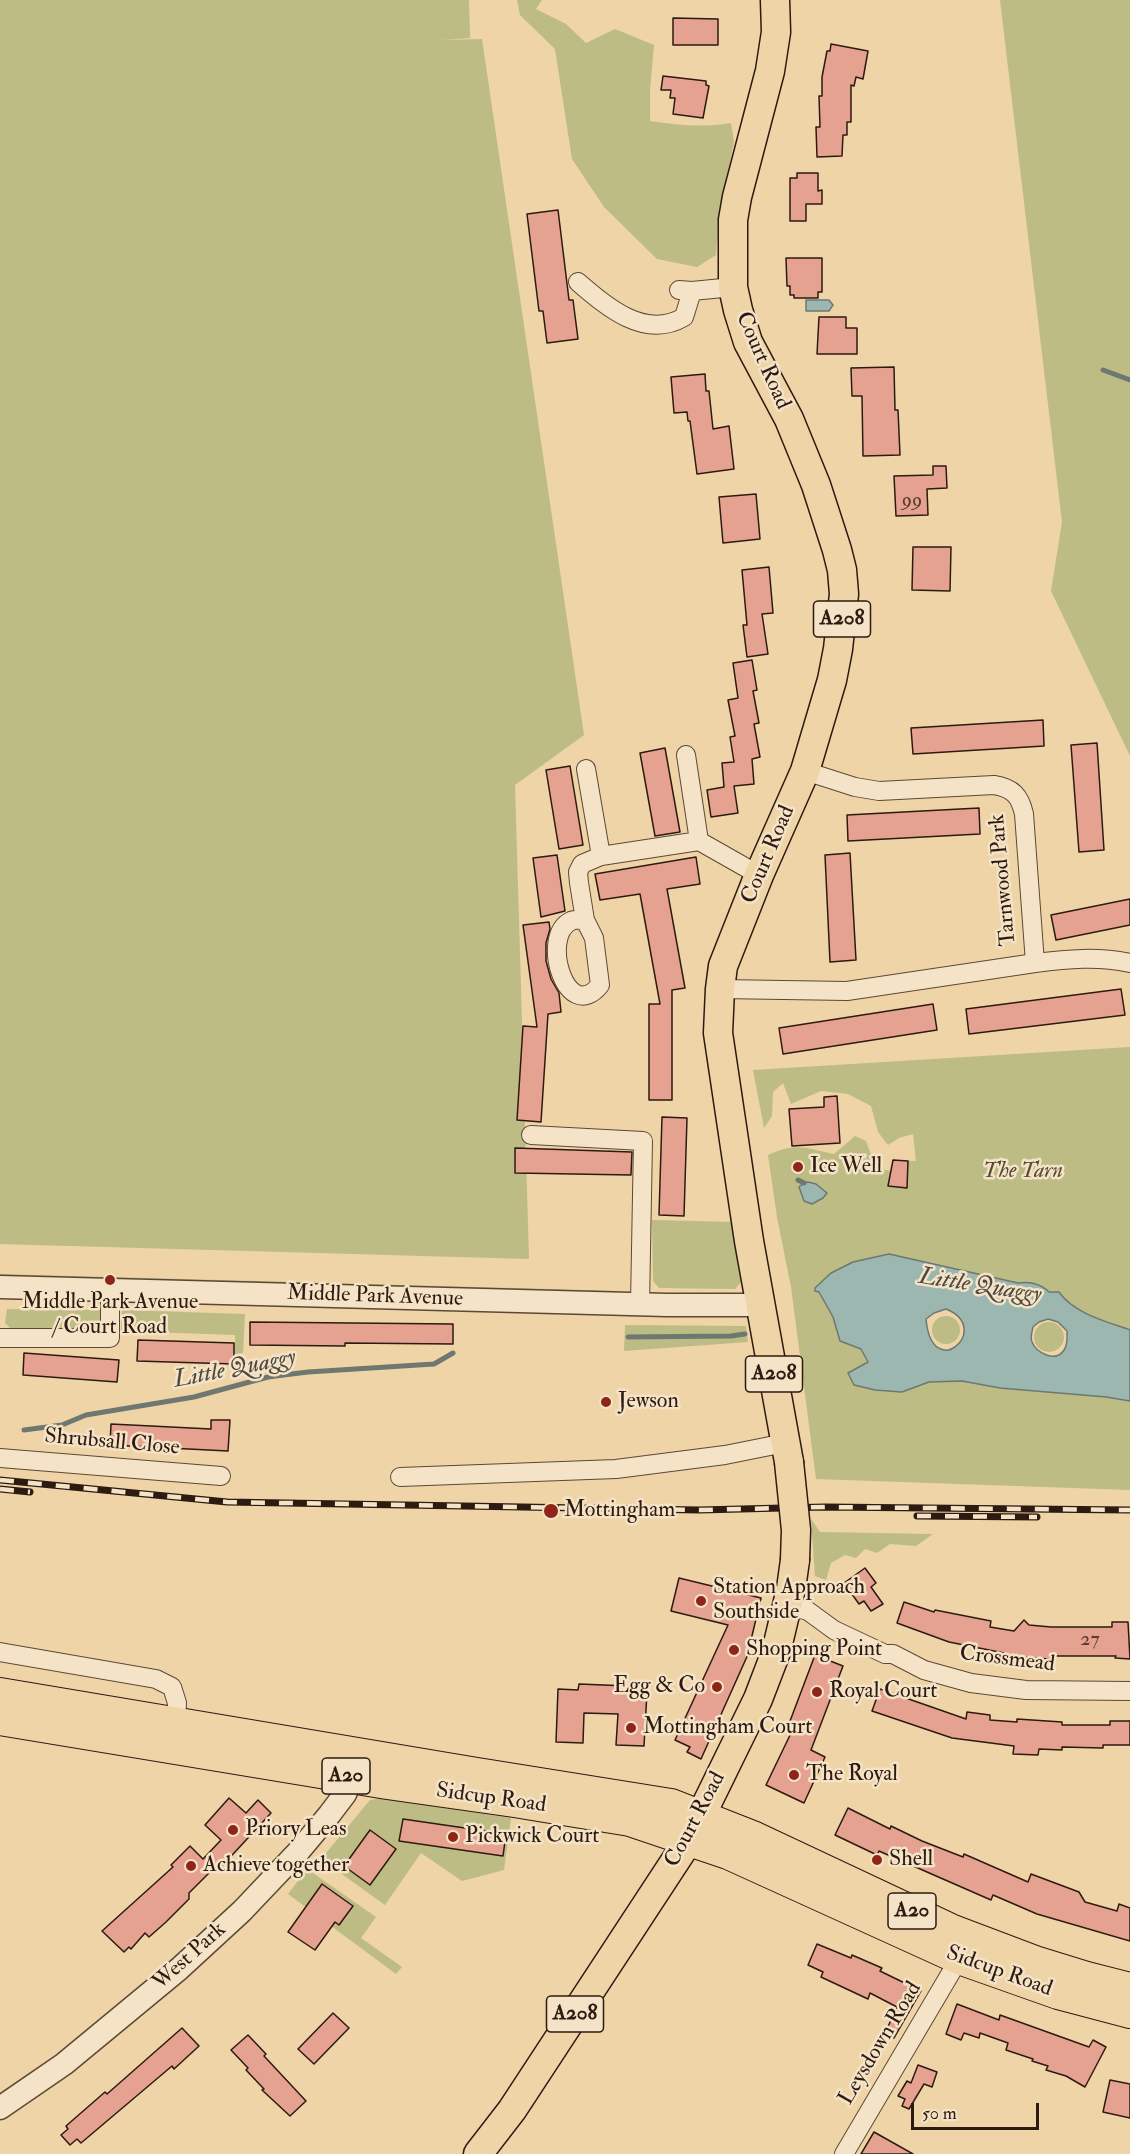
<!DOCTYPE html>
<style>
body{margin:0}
#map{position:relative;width:1130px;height:2154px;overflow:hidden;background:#eed4a7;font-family:"IM FELL Double Pica",serif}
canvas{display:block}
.scale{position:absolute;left:911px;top:2103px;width:128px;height:27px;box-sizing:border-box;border:3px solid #2d1a11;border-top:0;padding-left:8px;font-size:18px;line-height:21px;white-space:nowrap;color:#2d1a11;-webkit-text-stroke:4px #f4e3c6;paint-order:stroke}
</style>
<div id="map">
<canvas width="1130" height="2154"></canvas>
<div class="scale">50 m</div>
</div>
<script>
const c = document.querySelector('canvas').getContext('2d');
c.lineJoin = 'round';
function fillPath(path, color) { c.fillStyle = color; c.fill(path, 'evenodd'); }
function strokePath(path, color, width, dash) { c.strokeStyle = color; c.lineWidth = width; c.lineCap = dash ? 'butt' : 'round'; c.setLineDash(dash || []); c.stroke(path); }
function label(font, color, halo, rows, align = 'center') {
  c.font = font + ' "IM FELL Double Pica",serif'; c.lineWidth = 5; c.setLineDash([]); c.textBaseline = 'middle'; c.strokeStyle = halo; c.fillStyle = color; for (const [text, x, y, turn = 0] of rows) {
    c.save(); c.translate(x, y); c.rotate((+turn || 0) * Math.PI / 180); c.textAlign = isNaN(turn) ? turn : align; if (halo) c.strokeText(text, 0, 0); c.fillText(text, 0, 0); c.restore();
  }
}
fillPath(new Path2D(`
 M0 0H469L470 38 441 40 482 39 584 735 515 785 529 1259 0 1244Z
 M517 0H542L536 9 566 24 586 43 615 29 654 45 650 90V121C677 125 703 128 731 123L734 142 720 207 716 255 697 267 657 259 604 207 572 159 555 49 520 15Z
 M1000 0H1130V756L1051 591 1062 522Z
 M1130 1047V1330L1081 1312 1059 1292H1049C1041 1284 1029 1281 1018 1283L853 1262C837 1270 825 1276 815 1291L819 1292 833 1317 840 1341 861 1349 868 1363 902 1392 929 1382 962 1381 1000 1388 1106 1397 1130 1401V1490L816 1479 791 1287 777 1217 768 1155C797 1142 805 1148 834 1154L855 1136 866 1141 876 1168 891 1171 893 1160 916 1161 913 1134 899 1138 888 1145 878 1132 871 1106 848 1094 821 1091 791 1104 783 1083 773 1092 772 1116 764 1128 753 1070Z
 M652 1220 736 1222 743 1280 735 1289 659 1288 653 1281Z
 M0 1274 550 1289 617 1291 616 1294 0 1277Z
 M7 1309 100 1310 101 1323 93 1333 13 1331 5 1323Z
 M122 1310 245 1314 243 1353 235 1354V1335L121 1331Z
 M932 1330a14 14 0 1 1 28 0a14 14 0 1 1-28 0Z
 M1034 1337a15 15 0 1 1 30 0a15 15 0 1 1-30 0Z
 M625 1325 746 1326 748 1342 624 1351Z
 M811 1519 820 1532 933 1534 916 1546 890 1544 877 1553 865 1549 856 1558 845 1555 831 1563 826 1580 815 1576Z
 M382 1798 511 1818 504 1870 462 1881 421 1853 385 1905 321 1859 370 1800ZM402 1819 506 1834 503 1855 399 1840ZM370 1830 396 1849 370 1885 344 1866Z
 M307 1869 376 1917 361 1938 402 1967 396 1974 288 1894Z`), '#bcbc84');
const water = new Path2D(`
 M806 300H829L833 305 829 311H806Z
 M808 1182 816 1184 827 1193 823 1198 812 1204 804 1201 799 1187 804 1183Z
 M889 1254 1018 1283C1029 1281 1041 1284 1049 1292H1059C1075 1314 1105 1321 1130 1330V1401L1106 1397 1000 1388 962 1381 929 1382 902 1392 875 1390 854 1385 848 1373 868 1362 861 1349 840 1341 833 1317 819 1292 815 1291V1288L831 1273 853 1262ZM946 1309C994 1328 932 1385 926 1319L934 1313ZM1048 1319 1058 1322 1067 1331C1067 1337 1068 1345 1064 1350 1056 1363 1036 1353 1032 1342 1030 1337 1032 1332 1033 1327L1039 1322Z`);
fillPath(water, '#9bb7af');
strokePath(water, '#6f7870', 1.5);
strokePath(new Path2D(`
 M1103 370 1130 380
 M798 1180 804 1183
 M628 1337 731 1336 745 1334
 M24 1430 62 1425 86 1415 194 1397 268 1377 308 1372 434 1364 453 1353`), '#6f7870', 5);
const building = new Path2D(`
 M673 18 718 19V45H673Z
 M831 44 868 51 863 79 856 77 854 86 851 85V122H847V135H843L842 156 817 157 816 127H820L819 96H822V77L827 51H830Z
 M663 76 706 81V85L709 86 703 118 673 114 675 98H670L671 90H661Z
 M797 173H818V191L822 190V204H806V221H790V178H797Z
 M558 210 569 300H573L578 339 547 343 543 311H539L527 214Z
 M786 258H822V292H818V298H794V295H790V286H787Z
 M819 317H846V328H857V354H817Z
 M894 367 895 410H898L900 455 863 456 862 396H852L851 368Z
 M705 374 706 391H709L713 429 729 426 734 469 697 474 690 421H688L687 412 674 413 671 377Z
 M933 466H946L947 488 927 489 928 515 896 516 894 476 933 475Z
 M756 494 760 539 723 543 719 497Z
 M913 547H951L950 591 912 590Z
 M769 567 773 613 762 614 768 654 747 657 743 625H747L742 570Z
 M752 660 757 690 753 691 759 723 754 724 760 757 752 759 754 784 734 786 738 813 711 817 707 790 724 787 722 763 734 762 730 737 735 736 728 700 738 698 733 663Z
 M1043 720 1044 746 913 754 911 728Z
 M1097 743 1104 850 1079 852 1071 745Z
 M665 748 680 832 655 836 640 753Z
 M570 766 583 845 559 849 546 770Z
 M979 808 980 834 848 841 847 815Z
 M850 853 856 960 830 962 825 855Z
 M557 855 565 911 541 917 533 858Z
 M696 857 700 884 667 889 685 988 672 990V1100H649V1004H660L640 894 600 900 595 874Z
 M1130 899V925L1056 940 1051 915Z
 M549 922 550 929 546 943V961L551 979 559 993 561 1012 548 1014 541 1122 517 1120 523 1026 537 1027 523 925Z
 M1121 989 1125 1015 969 1034 966 1009Z
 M933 1004 937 1030 783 1054 779 1028Z
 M837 1096 840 1143 792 1146 789 1109 824 1107V1097Z
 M662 1117 687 1118 684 1216 659 1215Z
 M515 1148 632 1152 631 1175 515 1173Z
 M893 1160 908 1161 907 1188 888 1186Z
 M250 1322 453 1324V1344L345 1343V1346L250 1345Z
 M138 1340 234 1343V1364L137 1361Z
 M24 1353 119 1360 117 1382 23 1375Z
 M211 1420H230L228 1451 110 1445 111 1424 211 1429Z
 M865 1568 876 1583 871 1587 883 1604 871 1611 864 1601 859 1604 844 1583Z
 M679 1578 761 1598 751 1640 754 1641 701 1759 687 1752 690 1747 675 1740 728 1625 671 1611Z
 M904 1602 934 1612 935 1610 991 1621 990 1627 1014 1631 1024 1620 1029 1625 1051 1627H1112V1622H1128L1130 1659 1115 1658 1116 1656H1050V1659L1004 1656V1653L949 1642 897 1623Z
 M815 1655 843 1666 811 1750 825 1757 804 1803 766 1785 792 1731 787 1729Z
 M579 1684 628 1686V1692H647L644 1746 616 1745 618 1714 584 1713 583 1743 556 1742 558 1689 578 1690Z
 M880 1689 966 1719 967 1712 990 1715V1720L1017 1722V1719L1062 1722V1725H1110V1721H1130V1745H1103V1748L1062 1747V1750L1039 1749 1038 1755 1013 1754 1014 1746 952 1738 872 1711Z
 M229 1798 246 1813 258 1800 271 1813 223 1865 220 1862 189 1893V1899L166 1922 149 1937 145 1933 131 1949 129 1947 124 1952 102 1931 173 1867 171 1865 190 1846 203 1859 221 1840 205 1825Z
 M848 1808 890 1829 891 1826 922 1841 963 1857 964 1854 1028 1882 1031 1874 1079 1892 1085 1902 1117 1911 1119 1904 1130 1908V1941L1037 1914 993 1895 991 1900 879 1851 877 1855 835 1835Z
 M403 1819 506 1834 503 1856 399 1841Z
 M370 1830 396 1849 370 1885 344 1866Z
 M322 1884 353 1906 339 1925 335 1922 315 1950 288 1932Z
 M817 1944 851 1958 852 1955 882 1968 880 1971 921 1991 894 2038 885 2033 897 2007 870 1993 868 1999 821 1977 823 1972 808 1965Z
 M957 2004 999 2020 1000 2015 1089 2047 1093 2040 1106 2047 1085 2087 1066 2076 1046 2070 1048 2066 1032 2061 1033 2059 1006 2050 1008 2043 980 2033 979 2038 964 2033 961 2040 946 2034Z
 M333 2013 349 2028 314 2064 298 2049Z
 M182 2028 199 2046 174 2069 172 2066 81 2143 77 2139 70 2145 61 2135 68 2129 66 2126 105 2092 107 2094Z
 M248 2035 266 2054 264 2056 306 2101 290 2116 262 2090 264 2089 246 2070 248 2068 231 2050Z
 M918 2065 937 2072 932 2087 924 2084 909 2109 902 2106 905 2099 898 2096 907 2081 911 2083Z
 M1110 2080 1130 2084V2118L1103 2112Z
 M874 2132 913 2154H861Z`);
fillPath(building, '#e6a290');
strokePath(building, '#2d1a11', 1.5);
const minor = new Path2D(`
 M578 282C607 307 645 340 684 317L692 291
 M679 290 692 291 733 287
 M686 755 699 841
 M586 769 601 856
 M585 920C581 920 574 919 571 921 539 936 567 1026 600 985L594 938 585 920 579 883 578 872 582 864 601 856 699 841 759 875
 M1035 963C1067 959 1098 956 1130 963
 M720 989 847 991 1035 963 1024 814C1020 796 1013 788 994 785L879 791 855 787 805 771
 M531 1135 643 1141 640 1304
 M0 1338H110V1290
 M0 1458 221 1476
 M400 1477 616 1469 725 1455 785 1443
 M787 1605 808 1611 834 1630 885 1654H893L924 1670 971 1683 1026 1690 1130 1691
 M0 1652 156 1679 172 1687 177 1703 176 1723
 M844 2154 959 1959`);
const tertiary = new Path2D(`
 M0 1287 667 1305H762
 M0 2108 64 2064 179 1969 242 1911 298 1852 329 1815 345 1794 352 1777`);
const primary = new Path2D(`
 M775 0 776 32 770 71 737 197 733 220V287L738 310 748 342 789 419 816 485 837 550 842 570 844 594 838 649 832 680 805 771 759 875 723 966 720 989 718 1033 749 1241 789 1462
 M478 2154 512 2110 689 1840 758 1699 776 1652 791 1589 795 1560`);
const trunk = new Path2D(`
 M0 1693 471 1772 671 1804 755 1837 953 1930 1035 1961 1087 1977 1130 1988
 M0 1720 387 1784 514 1802 630 1821 728 1854 959 1959 1058 1994 1130 2013`);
strokePath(minor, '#5d4836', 20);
strokePath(tertiary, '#5d4836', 25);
strokePath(primary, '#2d1a11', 31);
strokePath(trunk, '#2d1a11', 32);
strokePath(minor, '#f4e3c6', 18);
strokePath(tertiary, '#f4e3c6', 22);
strokePath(primary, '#eed4a7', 28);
strokePath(trunk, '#eed4a7', 30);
const rail = new Path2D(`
 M0 1480 227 1502 699 1510 825 1507 1130 1510
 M0 1489 30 1492
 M917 1516 1037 1517`);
strokePath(rail, '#2d1a11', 7);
strokePath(rail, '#f4e3c6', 4.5, [14]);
const primaryBridge = new Path2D(`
 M789 1462 796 1530 795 1560`);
strokePath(primaryBridge, '#2d1a11', 31, []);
strokePath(primaryBridge, '#eed4a7', 28);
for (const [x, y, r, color] of [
 [798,1167,6,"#8f2418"],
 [110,1280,6,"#8f2418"],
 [606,1402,6,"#8f2418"],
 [551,1511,8,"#8f2418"],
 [701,1601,6,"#8f2418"],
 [734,1650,6,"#8f2418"],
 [717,1687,6,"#8f2418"],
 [817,1692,6,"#8f2418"],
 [631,1728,6,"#8f2418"],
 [794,1775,6,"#8f2418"],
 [233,1830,6,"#8f2418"],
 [453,1837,6,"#8f2418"],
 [877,1860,6,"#8f2418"],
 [191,1866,6,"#8f2418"]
]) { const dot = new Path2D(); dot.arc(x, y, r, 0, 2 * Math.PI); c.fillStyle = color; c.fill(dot); strokePath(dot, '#f4e3c6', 2); }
label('20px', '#5b3c31', null, [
 ["99",912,502],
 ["27",1090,1641]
]);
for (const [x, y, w] of [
 [842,619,57],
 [774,1374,57],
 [346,1776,48],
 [912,1911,48],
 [575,2014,57]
]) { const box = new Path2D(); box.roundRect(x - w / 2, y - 18, w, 36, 4.5); c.fillStyle = '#f4e3c6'; c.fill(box); strokePath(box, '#2d1a11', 1.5); }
label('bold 21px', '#2d1a11', null, [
 ["A208",842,619],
 ["A208",774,1374],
 ["A20",346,1776],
 ["A20",912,1911],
 ["A208",575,2014]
]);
label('22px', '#2d1a11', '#f4e3c6', [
 ["Court Road",762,361,66],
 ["Court Road",769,855,-67],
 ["Tarnwood Park",1004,880,-95],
 ["Middle Park Avenue",375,1297,2],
 ["Shrubsall Close",112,1443,5],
 ["Crossmead",1007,1660,7],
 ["Sidcup Road",491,1799,8],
 ["Court Road",696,1820,-62],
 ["West Park",190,1957,-42],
 ["Sidcup Road",999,1972,20],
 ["Leysdown Road",881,2044,-59]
]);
label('22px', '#2d1a11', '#f4e3c6', [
 ["Ice Well",810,1167],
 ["Middle Park Avenue",110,1303,"center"],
 ["/ Court Road",110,1328,"center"],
 ["Jewson",618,1402],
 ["Mottingham",564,1511],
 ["Station Approach",713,1588],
 ["Southside",713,1613],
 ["Shopping Point",746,1650],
 ["Egg & Co",705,1687,"right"],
 ["Royal Court",829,1692],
 ["Mottingham Court",643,1728],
 ["The Royal",806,1775],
 ["Priory Leas",245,1830],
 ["Pickwick Court",465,1837],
 ["Shell",889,1860],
 ["Achieve together",203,1866]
], 'left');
label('italic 22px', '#584b34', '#f4e3c6', [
 ["The Tarn",1023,1172]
]);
label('italic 24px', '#4e4940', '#f4e3c6', [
 ["Little Quaggy",980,1287,9],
 ["Little Quaggy",235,1370,-11]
]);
</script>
